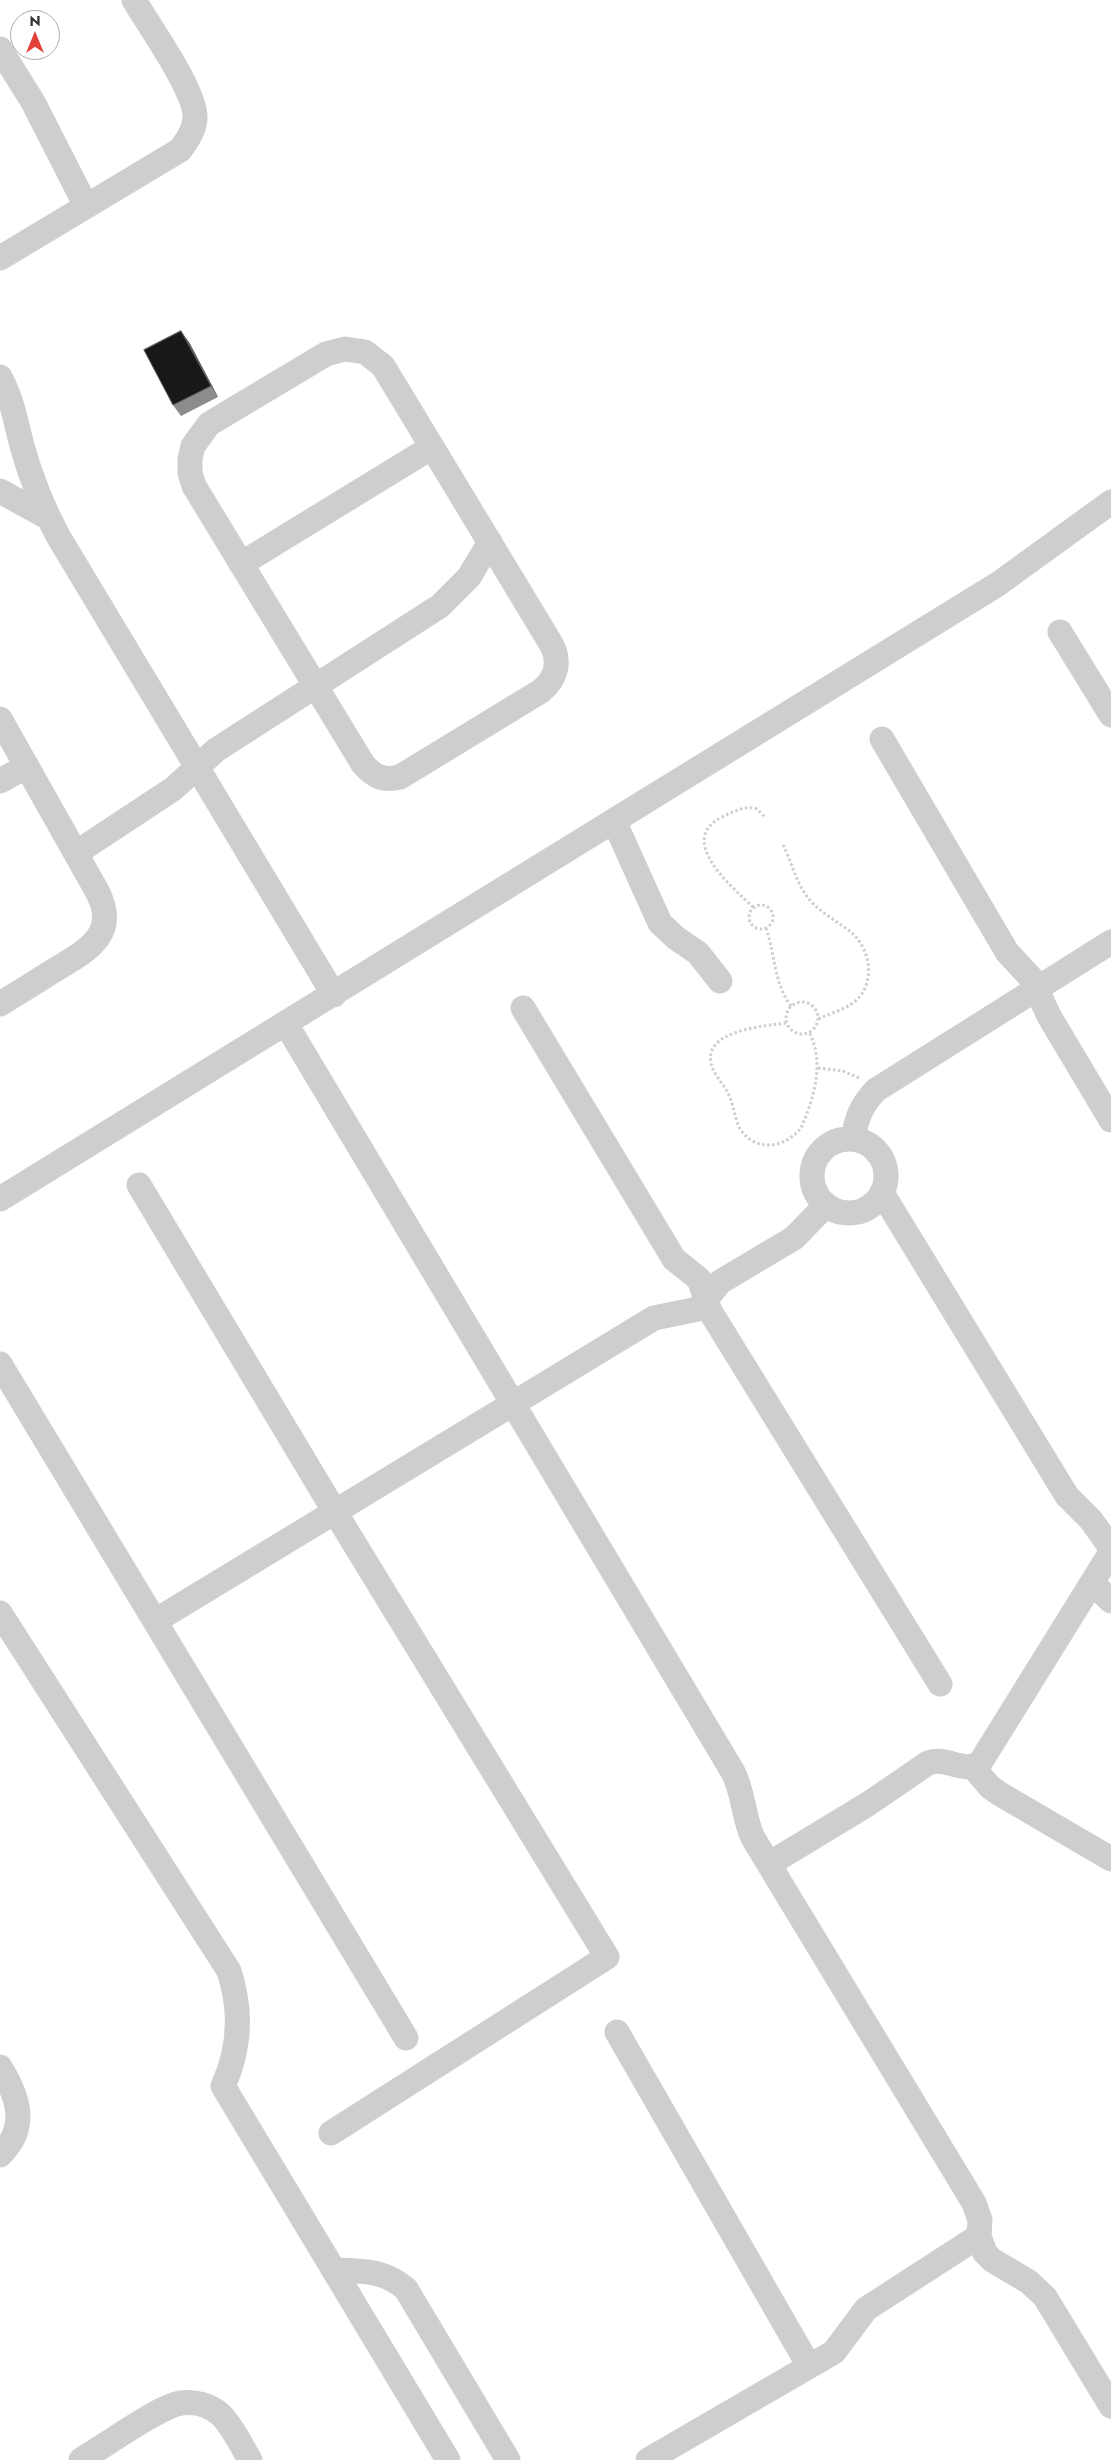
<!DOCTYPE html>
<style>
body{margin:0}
#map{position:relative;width:1111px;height:2460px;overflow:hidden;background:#fff;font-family:Jost,sans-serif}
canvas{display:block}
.north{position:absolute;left:10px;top:10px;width:50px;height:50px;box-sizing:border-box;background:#fff;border:1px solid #adadad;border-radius:50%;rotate:0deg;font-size:14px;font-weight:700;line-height:20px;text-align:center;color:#313131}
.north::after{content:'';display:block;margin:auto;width:18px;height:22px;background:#e24039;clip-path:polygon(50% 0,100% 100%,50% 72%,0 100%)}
</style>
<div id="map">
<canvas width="1111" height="2460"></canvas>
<div class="north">N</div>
</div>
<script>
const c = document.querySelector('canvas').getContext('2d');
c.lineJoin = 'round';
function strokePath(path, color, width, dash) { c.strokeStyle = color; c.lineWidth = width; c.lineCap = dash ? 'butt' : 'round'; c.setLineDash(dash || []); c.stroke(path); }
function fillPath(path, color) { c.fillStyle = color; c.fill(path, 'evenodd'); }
strokePath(new Path2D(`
 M783 845C792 862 796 884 809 899 821 914 840 922 854 935 872 953 875 987 853 1003 843 1010 829 1014 818 1019
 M749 917a12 12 0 1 1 24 0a12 12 0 1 1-24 0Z
 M753 907C732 887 674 839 724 816 735 811 746 805 757 809L766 818
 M766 928C775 954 774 984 791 1006
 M786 1018a16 16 0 1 1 32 0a16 16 0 1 1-32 0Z
 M786 1023C765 1026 704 1030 711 1063 713 1074 723 1083 728 1093 734 1104 734 1118 740 1129 756 1153 785 1148 801 1128 814 1098 825 1062 809 1032
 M818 1068 843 1071 859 1078`), '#cecece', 3, [2.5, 2.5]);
strokePath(new Path2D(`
 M0 49 33 102 86 206
 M0 258 180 150C187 141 194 131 195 119 197 92 149 26 134 0
 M345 349 365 352 383 366 550 642C561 660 557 678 541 691L400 777C384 781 374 777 363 764L194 486 190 473V459L193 446 209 424 326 354Z
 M0 377C12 399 16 422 22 446 31 478 43 508 58 536L334 995
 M0 491 49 518
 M241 564 432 447
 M1060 632 1111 715
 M0 719 97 891C120 935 86 951 53 971 36 982 18 993 0 1004
 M882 739 1007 952 1032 979 1049 1016 1111 1120
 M0 781 27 766
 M614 821 660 923 676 938 698 953 720 981
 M76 853 173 789 216 750 440 606 469 577 490 542
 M523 1008 674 1259 699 1279 710 1311 940 1684
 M286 1024 733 1772C744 1793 743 1817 753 1838L974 2203 980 2220 979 2236 985 2253 992 2260 1029 2282 1045 2297 1111 2406
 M854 1139C855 1119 862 1104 876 1090L1111 942
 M812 1176a37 37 0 1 1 74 0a37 37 0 1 1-74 0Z
 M139 1185 335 1512 607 1957 331 2133
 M882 1193 1067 1496 1091 1520 1111 1548
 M0 1199 998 584 1111 502
 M0 1364 406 2038
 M1092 1583 1111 1601
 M0 1613 229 1971C242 2011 240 2049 223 2086L448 2460
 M155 1621 654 1318 698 1309 720 1282 794 1238 826 1205
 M973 1767 990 1787 1000 1794 1111 1859
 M769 1864 868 1804 928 1763C948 1756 961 1774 980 1763L1111 1552
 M617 2032 809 2366
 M0 2067C18 2096 29 2127 0 2155
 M335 2270C363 2271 384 2270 406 2289L508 2460
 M81 2460C103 2447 159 2406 181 2403 195 2401 210 2405 221 2415 233 2427 241 2445 250 2460
 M648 2460 834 2352 866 2309 979 2236`), '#cecece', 25);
fillPath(new Path2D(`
 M189 342 218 397 181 416 173 405Z`), '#8c8c8c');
fillPath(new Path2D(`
 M181 331 189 342 218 397 211 386Z`), '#5d5d5d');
const building = new Path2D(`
 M181 331 211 386 173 405 144 350Z`);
fillPath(building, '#181818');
strokePath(building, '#5d5d5d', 1);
</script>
